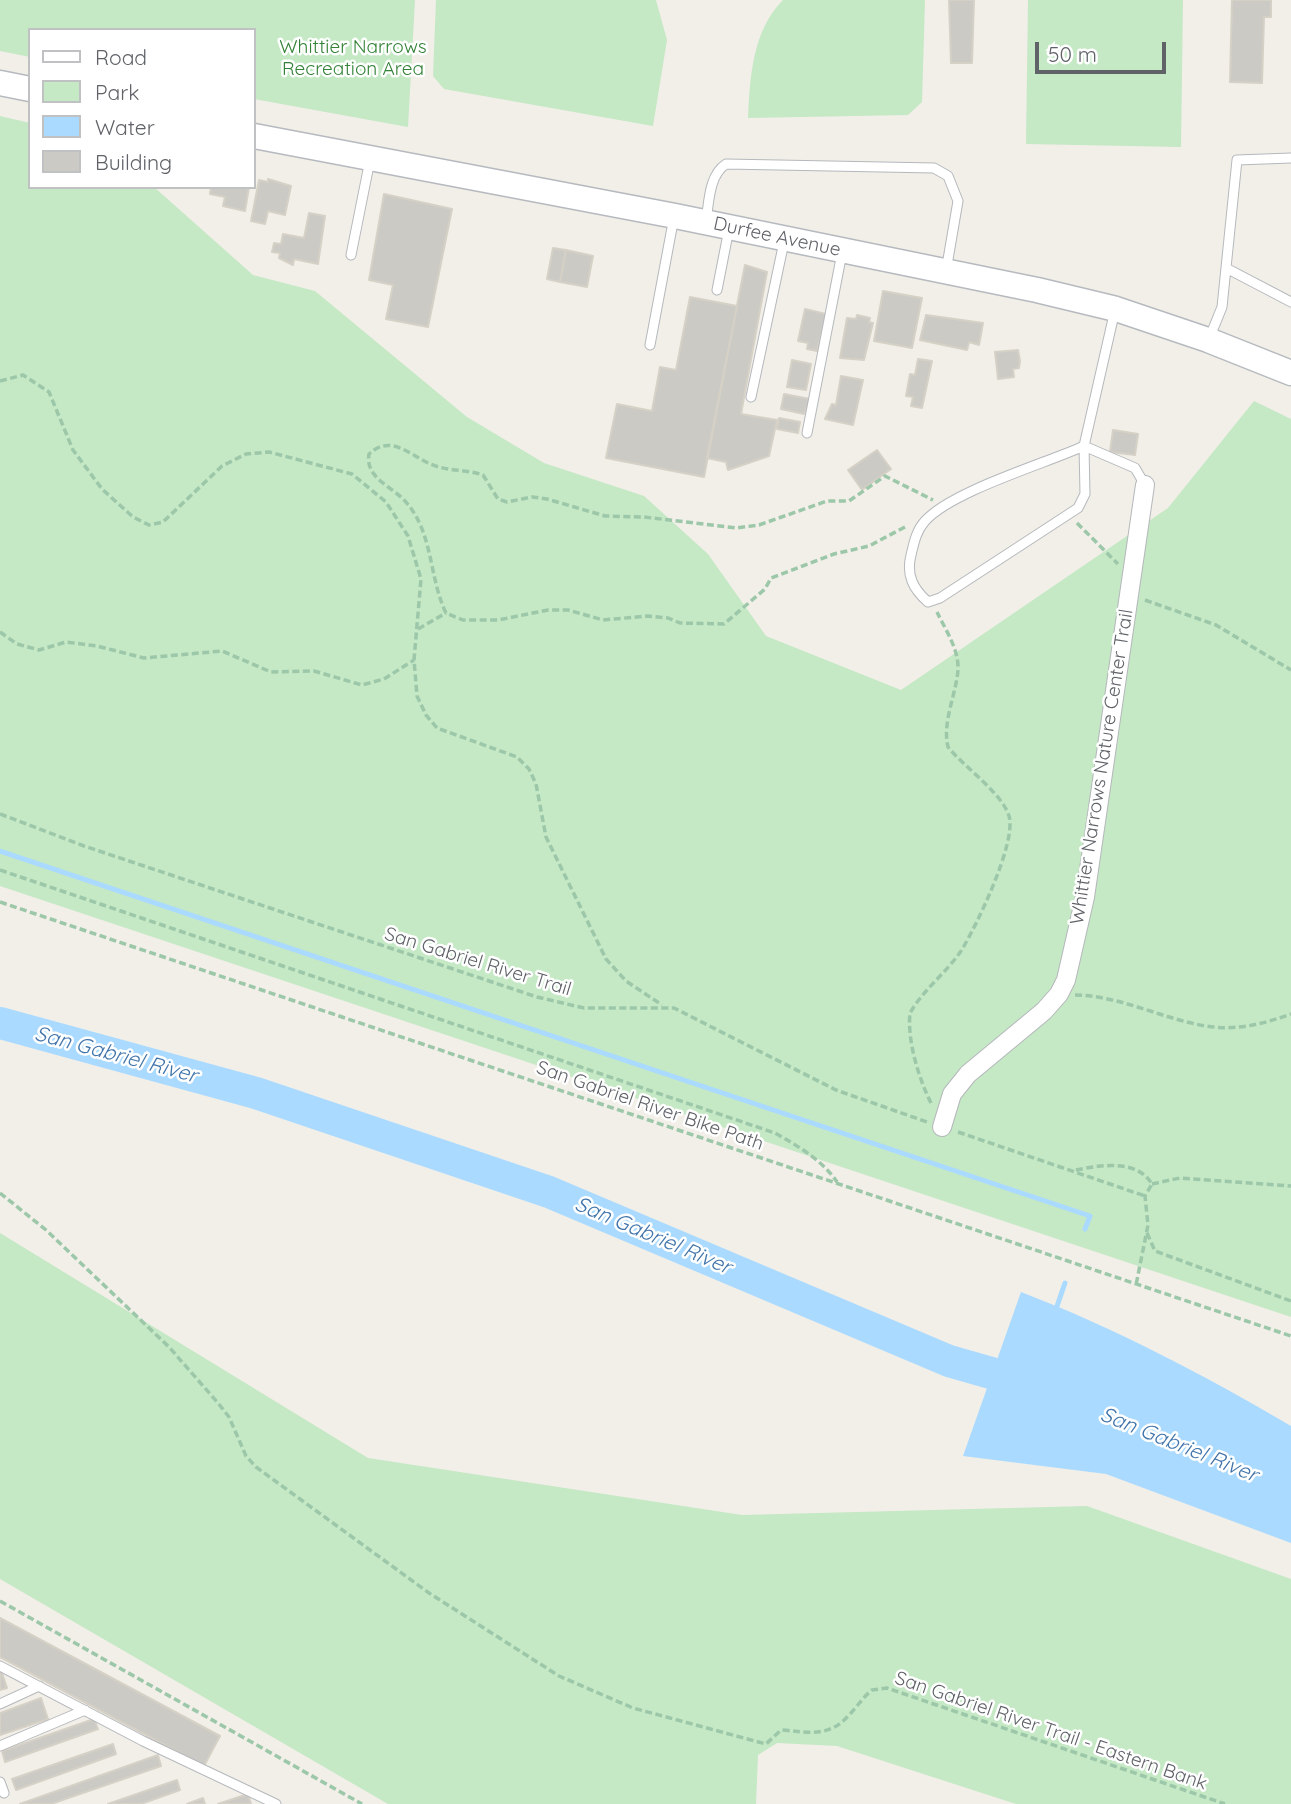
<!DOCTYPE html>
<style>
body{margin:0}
#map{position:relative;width:1291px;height:1804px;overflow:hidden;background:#f1efe8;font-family:Quicksand,sans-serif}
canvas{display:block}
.legend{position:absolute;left:28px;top:28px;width:228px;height:161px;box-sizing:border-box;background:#fff;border:2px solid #bfc1c3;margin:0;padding:9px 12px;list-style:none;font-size:21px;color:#5f6368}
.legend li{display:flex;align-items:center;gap:14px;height:35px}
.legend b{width:35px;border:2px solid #bfc1c3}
.scale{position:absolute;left:1035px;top:42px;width:131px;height:32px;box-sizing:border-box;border:4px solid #5f6368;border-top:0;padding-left:9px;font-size:21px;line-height:24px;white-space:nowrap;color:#5f6368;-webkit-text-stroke:5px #fff;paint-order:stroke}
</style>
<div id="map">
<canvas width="1291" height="1804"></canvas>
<ul class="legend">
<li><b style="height:9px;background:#fff"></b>Road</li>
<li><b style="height:19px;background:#c5e8c5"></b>Park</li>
<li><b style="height:19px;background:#aadaff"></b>Water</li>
<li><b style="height:19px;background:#cccac5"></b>Building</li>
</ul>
<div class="scale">50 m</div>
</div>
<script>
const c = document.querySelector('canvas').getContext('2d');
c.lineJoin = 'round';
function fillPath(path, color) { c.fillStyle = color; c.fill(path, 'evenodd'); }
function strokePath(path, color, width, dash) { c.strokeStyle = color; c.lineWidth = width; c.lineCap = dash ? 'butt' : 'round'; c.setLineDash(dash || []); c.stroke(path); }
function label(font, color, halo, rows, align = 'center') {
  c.font = font + ' Quicksand,sans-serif'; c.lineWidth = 5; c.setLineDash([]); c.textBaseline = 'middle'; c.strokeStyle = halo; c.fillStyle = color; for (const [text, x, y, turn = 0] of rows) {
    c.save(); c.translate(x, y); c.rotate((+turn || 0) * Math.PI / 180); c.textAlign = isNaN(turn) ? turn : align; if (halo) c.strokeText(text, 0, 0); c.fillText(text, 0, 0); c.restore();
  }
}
fillPath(new Path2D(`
 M0 0H415L408 127 254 99V30H30V57L0 51Z
 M436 0H656L667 40 653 126 444 89 433 76Z
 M783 0H925L922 102 908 115 748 118C750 78 752 31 783 0Z
 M1028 0H1183L1181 147 1026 144Z
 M0 116 30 123V187H154L253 275 315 291 467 417 544 463 644 496 708 554 766 636 901 690 1168 508 1254 401 1291 419V1317L0 886Z
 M0 1233 368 1458 742 1515 1087 1506 1291 1579V1804H1016L837 1746 777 1743 758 1755 756 1804H388L0 1579Z`), '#c5e8c5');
fillPath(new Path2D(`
 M1021 1292C1115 1328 1204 1375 1291 1426V1543L1106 1474 963 1456Z`), '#aadaff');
strokePath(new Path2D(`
 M0 851 1090 1216 1085 1229
 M1055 1312 1065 1283`), '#aadaff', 5);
strokePath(new Path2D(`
 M0 1023 256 1093 549 1192 949 1361 1033 1385`), '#aadaff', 32);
const building = new Path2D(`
 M949 0H974L972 63H951Z
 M1232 0H1271V17H1264L1262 83 1230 82Z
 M268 179 291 186 285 215 268 211 265 224 251 221 259 180 268 182Z
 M211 187H249L245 211 223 206 225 197 210 194Z
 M384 194 452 209 428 327 386 319 393 285 369 280Z
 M309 213 325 216 318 264 294 259 293 265 279 258 280 253 272 252 274 243 281 244 283 234 304 238Z
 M553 248 566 250 560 282 547 279Z
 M566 250 593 256 587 287 560 282Z
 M745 265 767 272 741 414 777 420 769 456 728 470 726 462 707 458Z
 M883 291 922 298 912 348 874 341Z
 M690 297 737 306 704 477 606 458 617 404 652 411 660 367 676 370Z
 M805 309 826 314 817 351 807 349 808 343 798 341Z
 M857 315 870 318 869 322 873 323 864 360 840 358 847 318 856 319Z
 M926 315 983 323 979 345 969 342 967 350 920 340Z
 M1018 350 1020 361 1019 368 1013 369 1014 377 998 379 995 352Z
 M918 359 932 361 922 408 911 406 913 397 906 396 910 374 915 375Z
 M792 360 811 364 806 390 787 387Z
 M841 376 863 380 853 425 825 419 832 404 836 405Z
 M784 394 810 399 804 414 781 409Z
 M779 418 800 422 798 433 777 429Z
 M1113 430 1138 434 1135 455 1110 452Z
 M877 450 891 469 862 490 848 470Z
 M0 1618 220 1736 204 1766 0 1657Z
 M0 1667 7 1688 0 1690Z
 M41 1698 48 1719 0 1735V1713Z
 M94 1719 98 1729 5 1762 2 1751Z
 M113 1744 116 1754 16 1790 12 1779Z
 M158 1755 161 1766 51 1804H20Z
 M177 1780 180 1790 141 1804H108Z
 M248 1794 251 1804H218Z
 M203 1798 205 1804H187Z`);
fillPath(building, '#cccac5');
strokePath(building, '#d6d1c6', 2);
const service = new Path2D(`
 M706 221C709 202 709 175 726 164L934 168 948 176 958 201 946 271
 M351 255 370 160
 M1226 268 1291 302
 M717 290 729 229
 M1115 310 1084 446 1085 494 1078 508 940 598 928 602C913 589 906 575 911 555 914 543 916 531 925 521 952 491 1044 464 1084 446L1135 468 1145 485
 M1209 339 1222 307 1237 160 1291 158
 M650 345 674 217
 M751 397 784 242
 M807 433 842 253
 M0 1666 143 1741 276 1804
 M0 1704 39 1686
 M0 1746 85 1710
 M0 1782 4 1793`);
const minor = new Path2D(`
 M942 1127 952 1094 968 1074 1044 1011 1059 994 1066 980 1085 897 1145 485`);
const secondary = new Path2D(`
 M0 83 30 89
 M254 136 675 216 1037 290 1116 309 1208 340 1291 373`);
strokePath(service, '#b5b8bc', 11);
strokePath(minor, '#b5b8bc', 20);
strokePath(secondary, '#b6babf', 27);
strokePath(new Path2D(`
 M0 381 23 375 49 392 73 450 102 489 133 517 149 525 163 522 222 466 246 454 269 452 352 474 386 502 408 536 421 579 414 660 417 696 426 715 437 728 517 757 529 769 536 784 546 837 606 959 626 981 662 1005
 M1077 523 1118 564
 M905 527 869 546 834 554 771 578 765 589 724 624 680 623 668 618 648 616 603 620 568 610H548L498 620H463L446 613C428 576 434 529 402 498 388 485 365 476 369 454 394 431 414 461 439 467 453 471 469 470 483 475L498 499 507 502 532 497 547 499 605 516 644 517 736 528 759 525 827 501H849L885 476 933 500
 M1145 600 1216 625 1291 670
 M418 629 446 613
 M0 632 17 644 39 650 66 642 97 646 144 658 222 651 271 672 314 671 362 685 384 679 414 660
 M0 814 84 846 537 997 584 1008H674L836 1090 927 1122
 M0 870 775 1133C798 1146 822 1160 837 1182
 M0 902 1291 1336
 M1075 995C1122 996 1162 1019 1206 1026 1236 1031 1263 1024 1291 1014
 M931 1103C919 1079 907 1041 910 1013 923 990 946 973 961 951 976 927 1017 842 1009 816 1002 793 964 767 948 747 942 722 956 695 958 670 959 649 945 629 937 612
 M958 1132 1145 1196
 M1076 1170C1101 1165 1137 1159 1152 1184L1145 1196 1148 1225 1136 1285
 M1152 1184 1180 1178 1291 1186
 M0 1193 46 1230 169 1347 218 1403 229 1417 246 1456 256 1467 429 1593 559 1676 633 1708 766 1744 781 1730C809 1732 829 1738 849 1715 857 1707 863 1697 872 1690L887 1688 1225 1804
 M1147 1233 1155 1251 1291 1301
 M0 1601 362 1804`), '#9cc7a9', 3.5, [7, 3.5]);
strokePath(service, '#fff', 9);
strokePath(minor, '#fff', 18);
strokePath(secondary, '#fff', 24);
label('19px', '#348238', '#fff', [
 ["Whittier Narrows",353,47],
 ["Recreation Area",353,69]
]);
label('19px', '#5f6368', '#fff', [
 ["Durfee Avenue",777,237,12],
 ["Whittier Narrows Nature Center Trail",1102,767,-81],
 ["San Gabriel River Trail",478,962,17],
 ["San Gabriel River Bike Path",650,1106,19],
 ["San Gabriel River Trail - Eastern Bank",1051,1731,19]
]);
label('italic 21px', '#4174aa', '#fff', [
 ["San Gabriel River",116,1055,15],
 ["San Gabriel River",653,1236,23],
 ["San Gabriel River",1179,1445,22]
]);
</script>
